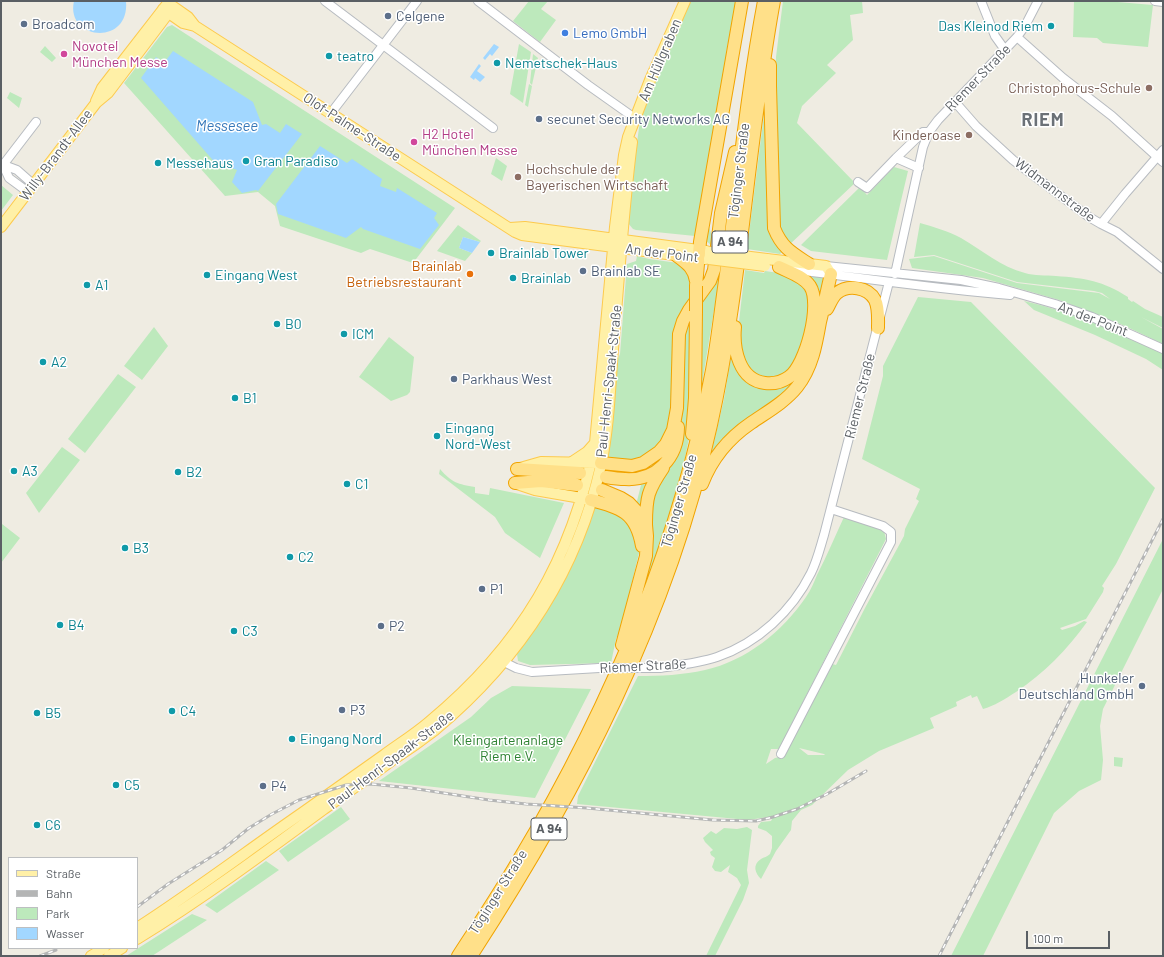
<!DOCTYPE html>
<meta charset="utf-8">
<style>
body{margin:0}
#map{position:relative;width:1164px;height:957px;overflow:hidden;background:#efece2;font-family:Barlow,sans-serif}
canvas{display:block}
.frame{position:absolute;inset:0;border:2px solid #5a5f64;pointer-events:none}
.legend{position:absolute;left:8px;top:857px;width:130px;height:92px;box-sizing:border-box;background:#fff;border:1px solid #bdbfc1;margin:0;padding:5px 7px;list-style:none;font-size:12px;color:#5a5f64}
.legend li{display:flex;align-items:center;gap:8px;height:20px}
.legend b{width:20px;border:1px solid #bdbfc1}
.scale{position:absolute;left:1026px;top:931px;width:84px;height:18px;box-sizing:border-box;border:2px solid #5a5f64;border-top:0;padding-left:5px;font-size:12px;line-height:14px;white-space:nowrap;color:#5a5f64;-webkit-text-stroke:3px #fff;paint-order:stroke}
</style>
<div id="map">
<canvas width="1164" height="957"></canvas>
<div class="frame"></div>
<ul class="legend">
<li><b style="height:5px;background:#fff0a7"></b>Straße</li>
<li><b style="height:5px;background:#b4b5b5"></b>Bahn</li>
<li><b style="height:11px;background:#bde9bc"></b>Park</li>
<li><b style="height:11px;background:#a2d7ff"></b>Wasser</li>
</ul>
<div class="scale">100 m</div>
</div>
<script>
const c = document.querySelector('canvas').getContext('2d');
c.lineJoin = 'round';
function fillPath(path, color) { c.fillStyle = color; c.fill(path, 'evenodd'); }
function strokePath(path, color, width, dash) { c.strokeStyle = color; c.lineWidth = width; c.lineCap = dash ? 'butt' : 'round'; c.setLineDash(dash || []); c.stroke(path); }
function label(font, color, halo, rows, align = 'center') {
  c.font = font + ' Barlow,sans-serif'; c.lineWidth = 3; c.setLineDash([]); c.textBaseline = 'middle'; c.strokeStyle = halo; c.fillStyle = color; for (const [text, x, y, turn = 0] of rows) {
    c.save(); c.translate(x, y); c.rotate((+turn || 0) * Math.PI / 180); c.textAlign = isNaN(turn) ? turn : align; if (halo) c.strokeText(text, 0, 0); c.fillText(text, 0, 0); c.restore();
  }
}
fillPath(new Path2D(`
 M529 1H548L541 9 556 20 540 42 513 21Z
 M690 1H736L727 48 718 116 705 178 695 236 636 230 633 229 628 223 630 193 639 128 645 106Z
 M783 1H862L863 13 850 15 853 40 827 65 836 73 802 106 797 123 855 183 788 246 779 225 775 108 776 57Z
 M1074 1H1106L1153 5 1148 47 1103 43 1097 38 1073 37Z
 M172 25 455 208 413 263 370 249 361 253 280 226 275 206 258 192 225 196 124 83 167 27Z
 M519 44 531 52 523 103 510 94Z
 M45 46 56 58 52 62 40 52Z
 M533 54 538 58 532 85 530 83Z
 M529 84 532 86 528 107 525 105Z
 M10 92 22 98 19 108 7 98Z
 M766 99 770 215 784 250 780 254 747 249Z
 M496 158 507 166 502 181 491 174Z
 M894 167 908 171 887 260 811 251 801 245 860 187 867 195Z
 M1 185 13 195 1 211Z
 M707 221 711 233V245L706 241Z
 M920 223C934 227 948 231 961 238 982 250 1001 267 1025 273 1034 276 1046 275 1056 276 1085 278 1103 281 1128 297V299L1132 302 1133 301 1145 309 1163 317V328L1141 317 1163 329V344L1125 326 1059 300 983 278 912 268 909 259 934 256 1017 283 1099 293 1110 299 1102 293 1094 291 1017 282 934 255 914 257Z
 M458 225 481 241 480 242 463 237 459 248 472 253 465 261 437 251Z
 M637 256 649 259 678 263 691 274V297L673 345 671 413 668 434 658 449 641 460 611 461 606 455 617 361 620 354 627 264 636 261Z
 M718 266 721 267 698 409 702 298Z
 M745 270 764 273 765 271 779 273 797 279 809 290 808 326 804 331 805 339 798 361 778 379 757 377 742 359 738 330Z
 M798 272 825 277 809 354 791 388 709 463 724 399 732 350 744 377 787 384 817 310Z
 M918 297 971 302 1155 488 1116 564 1102 586 1104 588 1103 592 1086 619 1060 628 1062 630 1075 626 1084 621 1087 622C1067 650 1044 673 1016 692 1005 699 994 706 983 709L977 696 972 698 971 695 956 702 957 706 930 718 934 728 879 751 848 770 812 805 801 810 792 821 791 830 776 851 761 879C755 873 752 865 761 859 764 857 767 857 770 854L772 848V836L766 831 758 828V826L761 822 771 821 772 819 768 817 748 820 577 804 578 796 638 676C661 676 683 675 705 670 746 661 783 631 806 597 811 590 814 582 817 575 827 556 835 536 844 517L884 531 886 539 779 749H771L766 764 775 758 784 756 815 697 829 667 832 664 836 665 865 608 904 536 905 529 919 501 916 499 920 489 862 459 883 376V366ZM799 748 824 754 825 755H808Z
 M1024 301C1073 312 1117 331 1162 353L1163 370 1146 359 1095 335 1034 310Z
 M692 313 689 438 684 463 670 514 657 553 633 615 650 502 681 432 682 337Z
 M154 327 168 346 142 380 124 366Z
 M389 337 414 357 410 392 407 395 391 401 359 377Z
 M118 374 136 387 85 453 68 439Z
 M62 447 80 460 39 513 26 493Z
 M664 454 662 464 635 476 608 471V468Z
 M440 469C452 483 458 484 475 487V493L489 495 490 488 564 503 540 558 505 533 495 517 439 474Z
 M653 478 643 514 630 499 637 501 641 485 638 484Z
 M599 506 628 520 639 545V553L621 628 616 639 611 663 530 665 518 661 517 654 520 647 592 508Z
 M2 524 20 538 1 563V526Z
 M1163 539V589L1103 709 1100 726 1103 760 1101 780 1079 791 1054 813 983 956H951Z
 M512 686 591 689 535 798 379 781 471 717 491 698Z
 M1114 757 1123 758 1122 767 1114 766Z
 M341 807 350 819 288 862 279 851Z
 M747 827 752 830 747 870 749 883 743 900 715 956H706L741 885 737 878 728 872 730 865 721 872 715 871 712 867 715 858 711 855 710 852 713 850 705 842 703 838 711 831 716 834 724 828 737 829Z
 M266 861 279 870 217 913 205 905Z
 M192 914 207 920 152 956H126Z`), '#bde9bc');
fillPath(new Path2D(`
 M74 1H126C130 47 65 40 74 1Z
 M494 44 499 47 492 56 490 54 485 60 483 58Z
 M173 51 253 102 262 125 266 124 280 133 286 124 302 134 258 191 256 190 242 193 232 182 237 170 220 163 218 166 141 78 156 57 164 63Z
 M479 64 481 66 477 71 485 77 480 82 475 78 474 80 470 77Z
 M320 146 347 163 352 159 382 179 380 186 396 192 397 188 437 213 434 218 439 225 420 249 363 229 361 227 346 238 278 214 276 204Z
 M463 237 480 242 472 253 459 248Z`), '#a2d7ff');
const minor = new Path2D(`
 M325 1 493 128
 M478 1 588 85 636 119
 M981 1 995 36 1005 50
 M1155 1 1163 2
 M1017 37 1063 78 1112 116 1163 162
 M955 102 976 126 1013 160 1089 217 1101 224 1117 232 1163 269
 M331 113 417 1
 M896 158 923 132H929
 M1 164 17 170 34 185
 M3 165 36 122
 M3 165 9 178 28 192
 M858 182 867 188 896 158 919 168
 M1101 224 1125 194 1163 150
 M826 266 961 280 999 288 1055 304 1092 317 1163 349
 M789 269C863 278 936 289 1010 295
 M895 274 923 147 929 132 938 120 1017 37 1025 26 1038 1
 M498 659 516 668 532 672 599 668
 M660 668C680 665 699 663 717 657 758 643 792 611 811 573 817 561 820 548 824 535L889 282
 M781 754 891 542V532L883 526 831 509`);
const major = new Path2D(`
 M163 9 183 23 195 26 515 232 522 235 705 259
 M96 101 102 88 168 3 188 17 195 26
 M1 227 96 103 108 93 173 7
 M510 228 525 227 706 251
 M767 259 826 266 831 274
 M572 462 587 452 595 443
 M520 468 541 462 597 463
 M517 484 535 490 587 499
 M137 928C193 892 247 851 302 813 329 794 357 774 384 755 399 744 415 734 429 722 521 646 572 560 595 443L615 227 624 155 628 137 650 80 685 1
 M137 939C202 899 263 854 324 809 347 793 371 776 394 759 408 750 422 740 435 730 520 659 577 573 601 465 609 427 610 387 613 349 619 280 623 211 632 142
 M91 956 104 948
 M109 956 122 948`);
const highway = new Path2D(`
 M770 65V86L774 228C782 248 792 253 809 264
 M676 255C686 263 694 267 696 281
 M696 286 700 242 742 1
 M827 309C830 304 832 297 837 293 848 284 868 287 875 300 879 308 878 319 878 328
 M735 327C733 349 739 380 765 383 773 384 782 382 789 377 806 365 822 304 810 286 803 276 789 272 779 267
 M692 434 695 398 696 311
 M601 463 632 466 643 463 659 452 666 444 673 430 677 408 679 334 683 321 689 310 710 281 714 270 721 213 735 152
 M517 469 580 473
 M606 477C612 478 619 479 625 479 656 481 678 458 678 427
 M515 483 541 481 577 485
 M702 484C712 458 729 438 751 423 767 412 785 402 797 387 812 368 816 345 820 322 824 306 827 290 831 274
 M602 490 621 498 629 503 643 518 646 525 647 536 646 556 622 645
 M591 500C621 508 636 512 642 546
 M646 524C646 497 648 490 663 468
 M458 956C478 925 499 894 518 861 609 709 679 545 712 370 718 338 721 306 726 274 738 183 747 91 764 1
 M471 956C577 793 669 616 711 425 742 285 748 141 774 1`);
strokePath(minor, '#b7bbc0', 10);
strokePath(major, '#fdca4d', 12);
strokePath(highway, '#f1a300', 14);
strokePath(minor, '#fff', 8);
strokePath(major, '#fff0a7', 10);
strokePath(highway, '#ffe089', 12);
const rail = new Path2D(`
 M137 907 168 884 222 850 249 828 272 814 299 800 346 785 371 784 411 788 489 800 526 804 587 808 713 820 756 821 773 817 797 809 827 794 866 771
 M40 956 56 950
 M939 956 1163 519`);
strokePath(rail, '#b4b5b5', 3);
strokePath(rail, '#fff', 1.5, [4.5]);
const minorBridge = new Path2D(`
 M599 668H660`);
const majorBridge = new Path2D(`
 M710 252 767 259
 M709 259 765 266`);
const highwayBridge = new Path2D(`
 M696 311V286`);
strokePath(minorBridge, '#b7bbc0', 10, []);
strokePath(majorBridge, '#fdca4d', 12, []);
strokePath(highwayBridge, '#f1a300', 14, []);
strokePath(minorBridge, '#fff', 8);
strokePath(majorBridge, '#fff0a7', 10);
strokePath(highwayBridge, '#ffe089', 12);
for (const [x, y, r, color] of [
 [388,16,4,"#5c6f8a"],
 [24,24,4,"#5c6f8a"],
 [1051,26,4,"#0f9aa8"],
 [565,33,4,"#3f7fe0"],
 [64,54,4,"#d1479c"],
 [329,56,4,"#0f9aa8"],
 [497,63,4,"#0f9aa8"],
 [1149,88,4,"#8d6e63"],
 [539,119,4,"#5c6f8a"],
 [969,135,4,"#8d6e63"],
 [414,142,4,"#d1479c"],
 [246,161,4,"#0f9aa8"],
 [158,163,4,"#0f9aa8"],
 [518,177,4,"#8d6e63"],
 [491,253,4,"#0f9aa8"],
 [583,271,4,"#5c6f8a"],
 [470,274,4,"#e8710a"],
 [207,275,4,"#0f9aa8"],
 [513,278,4,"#0f9aa8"],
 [87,285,4,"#0f9aa8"],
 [277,324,4,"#0f9aa8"],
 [344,334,4,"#0f9aa8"],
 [43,362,4,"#0f9aa8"],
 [454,379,4,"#5c6f8a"],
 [235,398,4,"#0f9aa8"],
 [437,436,4,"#0f9aa8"],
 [14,471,4,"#0f9aa8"],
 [178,472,4,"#0f9aa8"],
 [347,484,4,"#0f9aa8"],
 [125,548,4,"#0f9aa8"],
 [290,557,4,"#0f9aa8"],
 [482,589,4,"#5c6f8a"],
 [60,625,4,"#0f9aa8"],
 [381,626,4,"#5c6f8a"],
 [234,631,4,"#0f9aa8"],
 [1142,686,4,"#5c6f8a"],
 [342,710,4,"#5c6f8a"],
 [172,711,4,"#0f9aa8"],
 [37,713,4,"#0f9aa8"],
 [292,739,4,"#0f9aa8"],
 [116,785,4,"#0f9aa8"],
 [263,786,4,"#5c6f8a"],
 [37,825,4,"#0f9aa8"]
]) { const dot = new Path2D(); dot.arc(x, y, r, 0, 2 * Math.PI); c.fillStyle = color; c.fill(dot); strokePath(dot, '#fff', 1.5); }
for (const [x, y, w] of [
 [730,242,36],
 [549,829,36]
]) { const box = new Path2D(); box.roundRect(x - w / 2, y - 11, w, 22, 3); c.fillStyle = '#fff'; c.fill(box); strokePath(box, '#5a5f64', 1); }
label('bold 13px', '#5a5f64', null, [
 ["A 94",730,242],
 ["A 94",549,829]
]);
label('14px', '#4e5e75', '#fff', [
 ["Celgene",396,16],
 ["Broadcom",32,24],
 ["secunet Security Networks AG",547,119],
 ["Brainlab SE",591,271],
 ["Parkhaus West",462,379],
 ["P1",490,589],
 ["P2",389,626],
 ["Hunkeler",1134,678,"right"],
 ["Deutschland GmbH",1134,694,"right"],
 ["P3",350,710],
 ["P4",271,786]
], 'left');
label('14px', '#0d838f', '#fff', [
 ["Das Kleinod Riem",1043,26,"right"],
 ["teatro",337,56],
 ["Nemetschek-Haus",505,63],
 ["Gran Paradiso",254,161],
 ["Messehaus",166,163],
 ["Brainlab Tower",499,253],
 ["Eingang West",215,275],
 ["Brainlab",521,278],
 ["A1",95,285],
 ["B0",285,324],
 ["ICM",352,334],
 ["A2",51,362],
 ["B1",243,398],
 ["Eingang",445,428],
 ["Nord-West",445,444],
 ["A3",22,471],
 ["B2",186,472],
 ["C1",355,484],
 ["B3",133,548],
 ["C2",298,557],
 ["B4",68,625],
 ["C3",242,631],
 ["C4",180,711],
 ["B5",45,713],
 ["Eingang Nord",300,739],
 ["C5",124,785],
 ["C6",45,825]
], 'left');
label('14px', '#366cbe', '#fff', [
 ["Lemo GmbH",573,33]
], 'left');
label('14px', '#b23c85', '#fff', [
 ["Novotel",72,46],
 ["München Messe",72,62],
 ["H2 Hotel",422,134],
 ["München Messe",422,150]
], 'left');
label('14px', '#5a5f64', '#fff', [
 ["Am Hüllgraben",660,60,-67],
 ["Riemer Straße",978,78,-46],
 ["Olof-Palme-Straße",352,127,33],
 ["Willy-Brandt-Allee",56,155,-53],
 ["Töginger Straße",739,171,-83],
 ["Widmannstraße",1055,190,37],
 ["An der Point",662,253,7],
 ["An der Point",1093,319,21],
 ["Paul-Henri-Spaak-Straße",609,381,-84],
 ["Riemer Straße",860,396,-76],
 ["Töginger Straße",679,501,-74],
 ["Riemer Straße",643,666,-3],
 ["Paul-Henri-Spaak-Straße",391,760,-37],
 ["Töginger Straße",498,892,-58]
]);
label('14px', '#785e54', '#fff', [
 ["Christophorus-Schule",1141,88],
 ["Kinderoase",961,135],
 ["Hochschule der",526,169,"left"],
 ["Bayerischen Wirtschaft",526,185,"left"]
], 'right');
label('14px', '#c56008', '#fff', [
 ["Brainlab",462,266],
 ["Betriebsrestaurant",462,282]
], 'right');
label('14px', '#2c8230', '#fff', [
 ["Kleingartenanlage",508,740],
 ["Riem e.V.",508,756]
]);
label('italic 15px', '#3678ba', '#fff', [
 ["Messesee",227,126]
]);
c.letterSpacing = '1px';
label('bold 18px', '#6b7177', '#fff', [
 ["RIEM",1043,120]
]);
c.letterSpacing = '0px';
</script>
